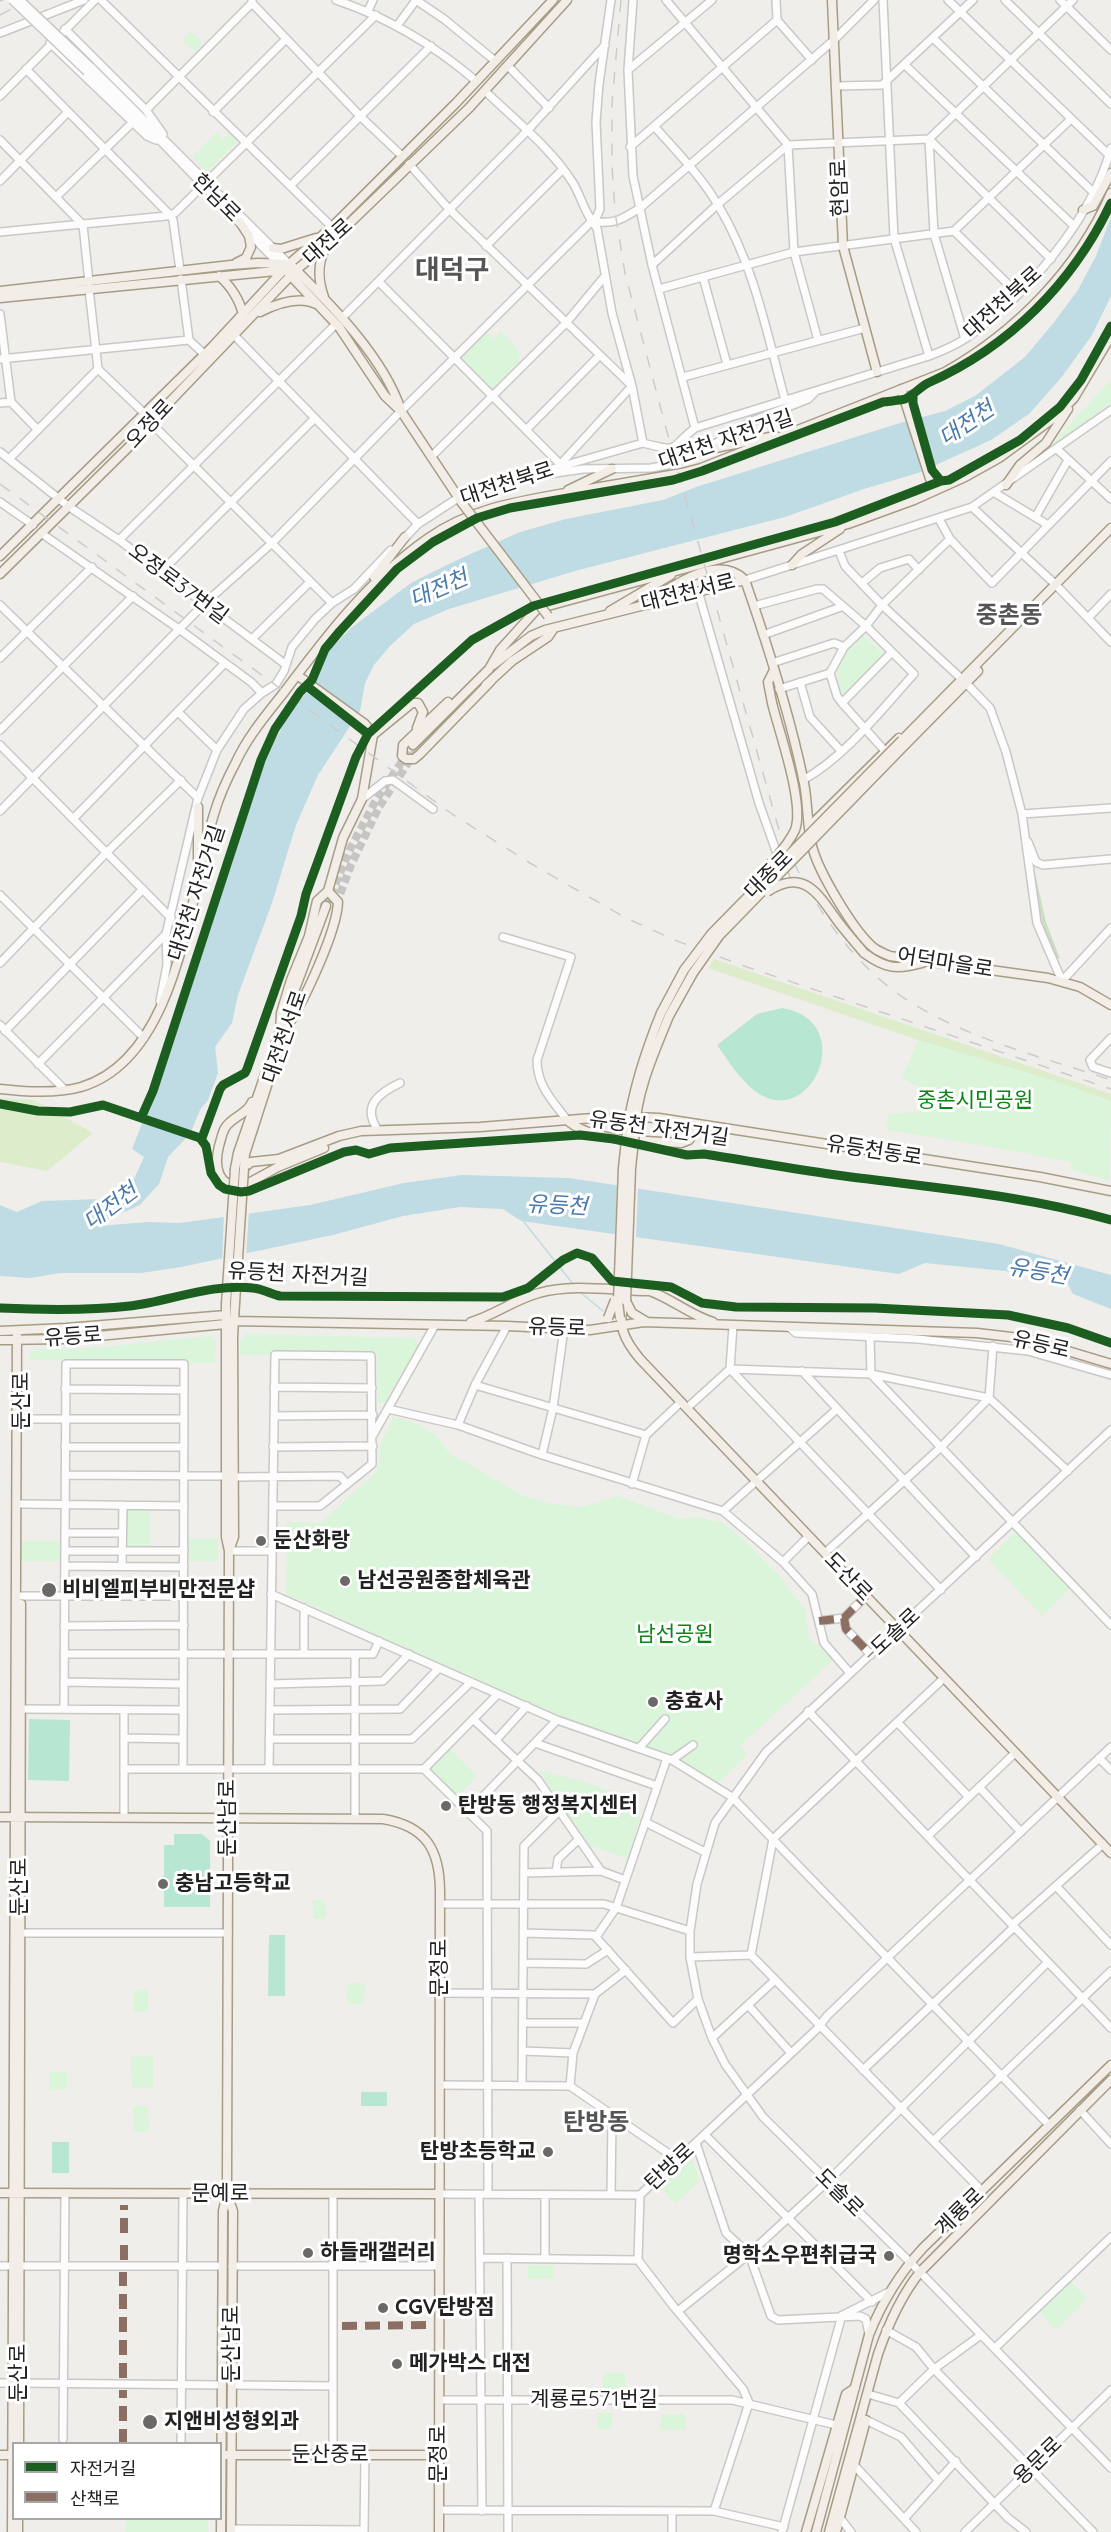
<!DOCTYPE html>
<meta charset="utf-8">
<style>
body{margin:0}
#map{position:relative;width:1111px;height:2532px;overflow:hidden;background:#f0eeeb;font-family:Quicksand,"Noto Sans KR",sans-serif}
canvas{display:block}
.legend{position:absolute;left:12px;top:2442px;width:210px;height:78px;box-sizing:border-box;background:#fff;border:2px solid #a7a7a7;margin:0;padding:8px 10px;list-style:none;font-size:18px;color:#222}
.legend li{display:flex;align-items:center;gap:12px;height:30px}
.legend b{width:30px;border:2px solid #a7a7a7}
</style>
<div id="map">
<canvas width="1111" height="2532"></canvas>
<ul class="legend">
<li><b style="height:8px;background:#1b5e20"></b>자전거길</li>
<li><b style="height:8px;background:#8d6e63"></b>산책로</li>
</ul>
</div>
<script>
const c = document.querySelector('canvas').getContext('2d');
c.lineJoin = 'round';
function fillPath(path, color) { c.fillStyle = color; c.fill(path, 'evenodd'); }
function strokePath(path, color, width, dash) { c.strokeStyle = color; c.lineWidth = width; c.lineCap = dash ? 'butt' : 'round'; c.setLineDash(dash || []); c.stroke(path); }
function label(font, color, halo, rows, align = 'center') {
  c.font = font + ' Quicksand,"Noto Sans KR",sans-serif'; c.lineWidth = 6; c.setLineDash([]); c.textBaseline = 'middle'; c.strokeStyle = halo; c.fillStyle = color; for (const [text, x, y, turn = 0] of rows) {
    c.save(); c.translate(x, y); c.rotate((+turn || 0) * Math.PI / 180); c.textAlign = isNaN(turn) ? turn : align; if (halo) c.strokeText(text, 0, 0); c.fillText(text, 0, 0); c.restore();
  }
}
fillPath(new Path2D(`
 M714 959 1111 1094V1101L1054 1081 918 1040 708 968Z
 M0 1098 34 1100 93 1133 47 1171 0 1162Z`), '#ddeccb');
fillPath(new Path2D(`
 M1036 878 1046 922 1060 959 1055 957C1044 930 1036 907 1036 878Z`), '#cbdec1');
fillPath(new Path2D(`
 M190 31 201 41 200 47 195 51 182 41Z
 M217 132 223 139 230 133 238 142 207 172 192 157Z
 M485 330 493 339 501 331 518 349 520 361 492 389 458 357Z
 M1111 380V403L1045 452 1107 384Z
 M862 634 884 655 842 700C831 666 839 659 862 634Z
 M918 1040 1054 1081 1111 1101 1110 1181 1070 1169 1071 1162 964 1142 886 1130 888 1114 927 1111 931 1107 932 1094 902 1079Z
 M246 1334 415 1338 418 1345 385 1403H378L377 1355H240V1342Z
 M211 1336 216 1341 215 1363 30 1360V1352L37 1349H80Z
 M393 1417 413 1422 436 1435 448 1452 523 1496 552 1504 581 1507 618 1496 679 1519 696 1517 721 1522 742 1538 783 1580 805 1610 809 1639 834 1659 740 1746 748 1755 717 1784 669 1756 558 1718 286 1594 287 1522 321 1523 377 1471 381 1443Z
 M126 1508 150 1509V1550L125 1549Z
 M1016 1531 1071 1588 1042 1616 988 1559Z
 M218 1538V1561H187V1539Z
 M20 1541H60V1561H21Z
 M450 1749 477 1776 455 1799 427 1771Z
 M539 1771C575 1778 613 1787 641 1812L628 1859 589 1845Z
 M313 1900H325L326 1919H313Z
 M348 1983H365L364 2004H347Z
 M134 1990H148V2012H134Z
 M131 2056H153V2088H132Z
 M49 2072H67V2089L49 2090Z
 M133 2106H148L149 2132H133Z
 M689 2153 700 2181 675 2204 656 2183Z
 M528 2265H553V2279H528Z
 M1070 2280 1087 2299 1055 2330 1039 2311 1040 2304Z
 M603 2373H625V2390H603Z
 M599 2413H612V2429H597V2417Z
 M685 2414 686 2430H660L661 2415Z
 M126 2519H208V2532H125Z`), '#daf5da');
fillPath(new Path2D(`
 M782 1008C860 1021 811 1133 755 1091 739 1079 728 1060 717 1045L757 1014Z
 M29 1719 70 1720 69 1781 28 1780Z
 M174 1834H202L210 1841V1907H164V1845H174Z
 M269 1935H285V1996H268Z
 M361 2092H387V2106H361Z
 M52 2142H69V2173H52Z`), '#b7e6d2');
fillPath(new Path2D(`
 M1111 217V296L1092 335 1061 378 1029 414 991 440 918 473 864 489 785 517 575 571 449 609 414 624 390 646 374 665 365 683 360 711 318 775 296 825 272 903 238 995 232 1023 215 1047 218 1073 208 1100 200 1110 190 1134 168 1157 159 1184 140 1205 108 1219 98 1226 149 1222 180 1223 310 1205 404 1183 462 1175 569 1178 999 1244 1111 1275V1309L1073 1294 1064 1277 925 1263 899 1274 521 1221 503 1209 460 1207 403 1216 333 1235 181 1267 141 1273H60L30 1278 0 1276V1205L17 1212 42 1201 102 1199 134 1179 144 1157 132 1149 158 1084 214 907 231 868 238 839 264 761 292 709 315 683 320 666 329 650 351 628 411 583 455 561 520 532 566 519 663 500 696 487 900 423 945 411 975 396 1025 357 1055 321 1078 290 1096 256Z`), '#bfdbe3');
fillPath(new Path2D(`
 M617 1184 638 1187 636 1239 615 1236Z
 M249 1211 246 1257 222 1262 224 1214Z`), '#f0eeeb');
strokePath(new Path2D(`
 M524 1222 573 1284
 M580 1292 603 1311`), '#bfdbe3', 1.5);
strokePath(new Path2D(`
 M336 905 351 865 379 807 416 751
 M326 906 351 847 376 800 413 745`), '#c7c5c3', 8, [8, 4]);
const minor = new Path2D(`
 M101 0 332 227
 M252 0V3L361 117 402 156
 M336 0C389 18 434 45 476 81
 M416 0 444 19 494 60
 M633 0 628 70 633 176 652 265 695 428
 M666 0 788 145 794 252 818 340
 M776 0 777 20 812 60
 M883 0 894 238 929 356
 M948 0 1109 155
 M1005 0 1111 104
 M1060 0 1111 50
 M368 11 373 0
 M397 26 416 0
 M65 29 146 110 163 134
 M0 33 84 0
 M933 38 1093 192
 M50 43 147 136 156 140
 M905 65 1073 225
 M508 66 549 108
 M91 67 289 264
 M26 69 170 215 173 220 180 270
 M628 70 712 0
 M87 72 153 133 280 265
 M836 86 882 85 973 0
 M485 91C513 118 552 149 573 183 582 198 585 215 597 228L612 313 632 386 643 443
 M0 96 95 0
 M146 110 252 3
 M213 112 286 39
 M654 126C676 151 701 176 718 205 754 264 767 334 785 400
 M929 139 934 234 965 339
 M929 139 1051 259
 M0 140 83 225 89 282
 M630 147 777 20
 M409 164 449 209 632 386 557 468
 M0 181 68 112
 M290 186 431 46
 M56 197 133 122
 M591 221C614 225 621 220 640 208L834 40 874 0
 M954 231 1018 294
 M0 232 166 216 175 213 376 15
 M486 246 562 170
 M652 265 718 204 788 145 929 139 1073 0
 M703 277 727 364
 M181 279 189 340 204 354
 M379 282 559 463
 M89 289 98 369 144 413
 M659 289 794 252 954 231 1071 119
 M0 314 11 402
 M343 317 527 131 605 45
 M234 335 418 524
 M0 359 189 340
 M683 377 865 328
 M11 402 38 430
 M0 403 11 402
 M152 424 332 603
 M526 430 600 355
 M1057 449 1111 499
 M0 452 68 506 119 540 285 664
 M431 457 566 323 605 276
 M9 459 98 369
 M542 475 583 469 651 468 667 465 705 450 750 422 808 399 815 392
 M995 493 1048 525
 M0 502 33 525
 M972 507 1055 584 1111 642
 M1036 516 1068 460
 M939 519 950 539 992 583 1111 461
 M41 533 179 629 251 682 262 693
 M119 540 336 324
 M402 541 418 524 458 498 482 489 643 443C681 453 668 449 695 428L929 356C942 351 955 346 966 338 1026 297 1092 219 1111 148
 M839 551 845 566 882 605 966 683 990 708 1006 752 1022 814 1037 923 1062 981 1111 928
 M161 572 315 418
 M745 580 972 507 1111 410
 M862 583 880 568 909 559 919 570
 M698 591 759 803 786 879
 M0 605 198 798
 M754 606 817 589H823L866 626 914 674C882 709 845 757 803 780
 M1088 618 1111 594
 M763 635 841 607
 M252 639 310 582
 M0 658 92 567
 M772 663 834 643 844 647
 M800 682 810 717 841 751
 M779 689 830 673
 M842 703 892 652
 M178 712 217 750
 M0 730 133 596
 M0 745 171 918
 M885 751 842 703 837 696 830 673 844 647 866 626 882 605 950 539
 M362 799 385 781 393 780 433 809
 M0 811 204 604 272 543 401 411 597 216 600 209 596 122 599 84 611 0
 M1022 814 1111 808
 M73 819 225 663
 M1028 842 1036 862 1043 865 1111 859
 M0 895 144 1038
 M503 937 571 957 537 1060C537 1086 552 1100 567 1120
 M0 963 106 853 181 780
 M160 1001 167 965 166 934 198 798 217 750 244 709 262 693 276 684 284 671 292 647 315 619 332 603 354 589 391 550
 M0 1025 64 1089
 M5 1031 143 889
 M1111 1038 1090 1060 1093 1067 1111 1073
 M38 1064 166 934
 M378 1130C361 1106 379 1093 400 1083
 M733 1326 730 1369 941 1590
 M789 1327 796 1333 918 1339 1028 1351 1111 1375
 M870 1337 871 1374 1111 1625
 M802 1371 976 1557
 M475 1385 646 1435
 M274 1387 372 1388
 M65 1389 184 1390
 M687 1408 730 1369 871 1374 989 1398 1068 1471
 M388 1409 458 1425 542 1455 723 1511 783 1562 812 1594 824 1643 850 1673
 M274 1416 373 1415
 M16 1419H184
 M458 1425 475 1385 507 1326
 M1111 1430 766 1752 715 1823 697 1884 690 1931V1957L698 1999 712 2038 725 2064 763 2117 920 2272 1111 2468
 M373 1435 435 1325
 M646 1435 681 1402
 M65 1447H184
 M273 1447 373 1446
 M542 1455 553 1408 564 1329
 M65 1475 226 1476
 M234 1477 340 1476 347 1484
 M632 1484 646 1435
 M21 1504 184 1506
 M723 1511 837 1409
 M65 1533H122
 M65 1551H184
 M229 1551H272
 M825 1553 940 1448 989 1398 993 1346
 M783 1562 809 1536
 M65 1566 184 1567
 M122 1566 123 1505
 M271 1594 557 1720 672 1760 732 1797 1049 2125
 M21 1596H184
 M844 1618 846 1629 871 1655
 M819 1621 844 1618 866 1596
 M64 1626 184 1625
 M64 1654H373L379 1641
 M304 1654V1608
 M64 1682 183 1684
 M270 1684 383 1681 409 1654
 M18 1709 183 1710
 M64 1709 66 1364H184L183 1769
 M270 1710 400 1709 439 1668
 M808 1711 1111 2028
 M473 1719 538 1780 601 1871
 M897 1722 969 1797
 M124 1738 183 1739
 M269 1739H412L471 1682
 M496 1740 527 1706
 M535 1743 657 1786
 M640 1747 665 1719
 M1099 1758 1111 1770
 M672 1760 693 1745
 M269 1768 275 1355 371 1356 372 1464 320 1506H273
 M124 1769H424L487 1831 488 2194
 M424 1769 498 1694
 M979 1787 1021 1832
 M468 1812 557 1720
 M124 1817V1710
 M355 1818V1655
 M645 1822 705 1852
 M928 1836 1015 1753
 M556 1872 558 1859 579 1839
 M524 1873 601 1871 625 1880
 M1056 1886 1111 1945
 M440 1904H604L690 1931
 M18 1933H228
 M523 1933 594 1935 673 2023 698 1999
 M596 1937 616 1908 667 1758
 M751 1955 773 1839 944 1678
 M690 1957 751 1955 982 2191
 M523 1963 586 1964 608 1950
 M440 1993 595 1994 626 1970
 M748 2005 791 2053
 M523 2023H583
 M712 2038 775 1980
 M523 2051 573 2053
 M863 2070 1012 1929 1013 1924 1103 1844
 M440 2085 570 2086 678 2160
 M522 2086 524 1846 559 1811
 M570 2086 573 2053 595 1994
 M1080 2110 1111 2144
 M705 2135 872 2302
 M933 2141 1111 1971
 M696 2143 726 2233 749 2254 771 2316 778 2320 860 2316 866 2319 869 2335
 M439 2194 640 2195 817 2029 827 2016 887 1958 1111 1747
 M479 2194 482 2511
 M611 2195 612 2116
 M480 2258 638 2260
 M507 2258 508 2532
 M545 2259V2195
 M638 2260 674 2307 743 2389 749 2403 714 2511
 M638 2260 640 2195
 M0 2266H13
 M19 2266H222
 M232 2266H439
 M678 2311 749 2254 828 2181 1048 1962
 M845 2314 889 2292
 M886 2330 916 2347 934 2369 1093 2532
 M995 2348 1111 2237
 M0 2383H12
 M19 2383 221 2385
 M232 2385 333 2386
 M868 2394 899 2403 1008 2518 1026 2532
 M439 2400H732L836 2425
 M899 2403 934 2369 981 2335
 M866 2420 901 2437 938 2480
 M63 2439 65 2193
 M181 2444 183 2194
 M333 2455V2194
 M854 2465 916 2532
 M439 2510 714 2511 784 2527
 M672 2511V2532
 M840 2518 851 2532
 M904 2519 956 2461
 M231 2529 364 2530
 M364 2532 365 2455
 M782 2532 842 2315
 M965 2532 1111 2390`);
const major = new Path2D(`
 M832 0 843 246 877 372
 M1083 210 1093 206 1111 173
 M273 248 281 249 316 238
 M236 263 246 258 251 247 249 236 240 222
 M292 266C332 306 383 356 401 410
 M289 274 339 327 385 396 401 411 462 503
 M219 276C230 285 240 300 243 315
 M0 291 231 265 258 263 289 264
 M324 297C318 280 317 265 325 249
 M0 298 286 270
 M260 312C276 304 299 296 316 304
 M901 389 934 491
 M705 450 775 436
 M1006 485 1020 465 1046 443 1068 409
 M568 490 612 469
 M0 556 213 346 289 264 332 227 456 103 553 0
 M792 565 802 554 840 529
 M0 574 152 424 161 411 296 270 328 244 469 108 567 0
 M374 577 405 537
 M745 580C768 646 790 714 804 783 808 803 807 827 812 846 818 871 854 932 874 948 878 951 885 954 890 956L1048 978 1080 987 1111 1005
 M653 599C677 583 719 554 745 580
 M610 611 671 575
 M493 665 531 636 545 630 745 580
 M297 675 365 724 373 735 362 799 343 838 328 891
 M486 685 512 661 548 637 554 628
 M448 702 403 745 402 756 406 759H414L420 754 491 681
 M772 703 768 682 774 670
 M373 735 412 703H418L423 712 417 728
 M902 740 1111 528
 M906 744 978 671
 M413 745 489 669 500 650 537 609 848 524 914 500 965 477 999 458 1055 417 1074 398 1111 336
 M198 807V864
 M810 826 899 738
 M864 953C886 969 897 970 922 963
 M286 1013 326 906
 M280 1030 281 1013 291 980 309 936 317 901 328 891 338 902C337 931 303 1004 286 1028
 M0 1089C26 1092 56 1094 81 1087 179 1058 189 896 214 814 219 797 227 779 236 762 248 736 267 714 285 691 327 635 369 580 427 539 470 508 520 501 571 492 608 486 645 479 682 473L701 468 945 372C1016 332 1078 269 1111 193
 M252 1102C247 1115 232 1116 225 1128 222 1133 221 1140 219 1146 214 1166 217 1188 243 1186L278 1167 324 1148
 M635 1117 659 1118 1040 1177 1111 1191
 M567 1120C592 1143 648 1140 681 1143L689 1140 699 1125
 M627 1131C633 1089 645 1052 661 1013
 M635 1132C636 1092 654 1053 669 1016
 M244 1168 251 1162 279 1159 339 1136 361 1131 480 1127 593 1118 629 1119
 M244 1168 245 1154 282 1039
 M235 1169 238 1153 282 1025
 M626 1301C615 1323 625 1341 640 1359L1111 1853
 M626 1301 632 1313 647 1322
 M471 1322C495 1315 515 1299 539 1293 574 1283 614 1291 650 1291 672 1299 690 1315 713 1322
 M0 1331 66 1328 226 1315
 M0 1340 66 1339 226 1324 234 1321 507 1326 590 1330 644 1322 977 1333 1028 1339 1111 1364
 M229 1551 234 1537 233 1337 235 1303
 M0 1817 383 1819C426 1826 440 1850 440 1892L439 2532
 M0 2193 439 2194
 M227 2194 233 2211 231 2532
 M19 2444 21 1604
 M0 2455H14
 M226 2455H439
 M12 2532 17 1331
 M18 2532V2518
 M221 2532 223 2211 227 2193V2177L229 1551 226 1537V1304
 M806 2532 846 2394 855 2388
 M816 2532 869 2335C882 2302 899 2274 923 2248L1111 2065
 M829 2532 878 2354C888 2325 901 2296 920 2272L1111 2080
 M836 2532 866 2420`);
strokePath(minor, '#c9c8c7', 10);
strokePath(major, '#a79c86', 11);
strokePath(minor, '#fdfcfc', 7);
strokePath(major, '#f3ede7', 8);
strokePath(new Path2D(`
 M621 0 612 103V166L615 212 625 273 667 432 779 830C788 849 796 869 807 887 830 929 866 974 907 1000 968 1039 1042 1057 1111 1080
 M0 1 3 0
 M0 15 28 0
 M0 484 452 814 530 863 624 917 677 941 744 966 1111 1089`), '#ccc', 1.5, [12, 12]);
const minorBridge = new Path2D(`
 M12 0 87 72
 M20 0 91 67`);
const majorBridge = new Path2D(`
 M462 503 548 616
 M759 879C770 862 787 848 795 830 805 804 779 732 772 703
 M767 892C801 869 816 890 834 916 843 929 854 941 864 953
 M661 1013 684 970 712 933 902 740
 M669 1016 693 973 719 936 906 744
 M626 1301 631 1168 635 1132
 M235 1303 244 1168
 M226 1304 235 1169
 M608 1318 615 1300
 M620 1318 618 1302 623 1168 627 1131`);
strokePath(minorBridge, '#c9c8c7', 10, []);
strokePath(majorBridge, '#a79c86', 11, []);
strokePath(minorBridge, '#fdfcfc', 7);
strokePath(majorBridge, '#f3ede7', 8);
strokePath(new Path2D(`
 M844 1618 846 1629 871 1655
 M819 1621 844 1618 866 1596
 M124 2233V2205
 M124 2260V2238
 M342 2326 429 2325
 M123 2378V2272
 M123 2444V2390`), '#8d6e63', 8, [15, 8]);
strokePath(new Path2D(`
 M913 394V403L932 470 941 481
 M305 687H308L368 734
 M0 1104 38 1111 70 1112 103 1105 200 1138 206 1146 211 1173 219 1185 225 1189 241 1192 249 1191 344 1152 356 1150 369 1154 390 1148 580 1135 614 1139 687 1155 704 1154C750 1161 797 1170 844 1176 934 1188 1024 1195 1111 1220
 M141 1118 153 1091 261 760 275 729 300 692 312 680 325 649 340 631 397 569 433 542 477 518 510 508 673 480 702 471 883 402C890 401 898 401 905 399 914 395 920 387 928 383 1009 347 1073 283 1111 203
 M202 1138 220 1089 223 1085 245 1073 247 1069 301 916 306 894 356 757 368 734 472 640 533 606 835 522 941 481 949 480 1020 440 1060 407 1081 380 1111 326
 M0 1308C44 1310 86 1311 130 1306 170 1301 213 1283 253 1288 263 1289 271 1294 280 1296L503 1297 528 1288 563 1260 577 1253 592 1258 612 1281 671 1287 702 1303 736 1307 875 1308 1008 1315 1068 1328 1111 1343`), '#1b5e20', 9);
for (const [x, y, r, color] of [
 [261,1541,6,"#6a6968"],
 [345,1581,6,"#6a6968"],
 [49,1590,8,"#6a6968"],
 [653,1702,6,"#6a6968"],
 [446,1806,6,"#6a6968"],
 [163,1884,6,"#6a6968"],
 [548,2152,6,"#6a6968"],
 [308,2253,6,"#6a6968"],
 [889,2256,6,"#6a6968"],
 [383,2308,6,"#6a6968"],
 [397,2364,6,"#6a6968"],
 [150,2422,8,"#6a6968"]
]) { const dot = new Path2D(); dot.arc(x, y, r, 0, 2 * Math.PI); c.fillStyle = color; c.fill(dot); strokePath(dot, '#fff', 2); }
label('21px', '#222', '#fff', [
 ["현암로",840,188,-92],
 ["한남로",216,198,45],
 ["대전로",328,242,-42],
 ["대전천북로",1003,303,-42],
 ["오정로",150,424,-47],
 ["대전천 자전거길",726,440,-19],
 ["대전천북로",507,484,-18],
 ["오정로37번길",178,584,37],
 ["대전천서로",688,593,-14],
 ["대종로",769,875,-45],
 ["대전천 자전거길",197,893,-72],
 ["어덕마을로",945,963,9],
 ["대전천서로",285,1037,-71],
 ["유동천 자전거길",659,1129,8],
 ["유등천동로",874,1151,9],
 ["유등천 자전거길",298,1275,3],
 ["유등로",557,1328,2],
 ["유등로",73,1337,-4],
 ["유등로",1041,1345,13],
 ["둔산로",22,1401,-90],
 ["도산로",848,1577,46],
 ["도솔로",896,1632,-43],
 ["둔산남로",228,1818,-90],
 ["둔산로",20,1887,-90],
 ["문정로",440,1968,-90],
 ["탄방로",670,2167,-43],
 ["도솔로",839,2193,45],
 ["문예로",220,2194],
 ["계룡로",960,2212,-44],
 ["둔산남로",232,2344,-90],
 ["둔산로",19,2373,-90],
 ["계룡로571번길",594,2400],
 ["문정로",439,2454,-90],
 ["둔산중로",330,2455],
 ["용문로",1038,2461,-44]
]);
label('21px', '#0c8416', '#fff', [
 ["중촌시민공원",975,1101],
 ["남선공원",675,1635]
]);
label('bold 21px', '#222', '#fff', [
 ["둔산화랑",273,1541],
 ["남선공원종합체육관",357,1581],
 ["비비엘피부비만전문샵",62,1590],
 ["충효사",665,1702],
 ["탄방동 행정복지센터",458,1806],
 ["충남고등학교",175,1884],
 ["탄방초등학교",536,2152,"right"],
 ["하들래갤러리",320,2253],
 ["명학소우편취급국",877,2256,"right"],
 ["CGV탄방점",395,2308],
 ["메가박스 대전",409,2364],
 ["지앤비성형외과",164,2422]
], 'left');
label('italic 22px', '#4a7aab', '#fff', [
 ["대전천",967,424,-34],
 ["대전천",439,589,-24],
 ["유등천",557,1206,3],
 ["대전천",111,1207,-37],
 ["유등천",1038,1272,10]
]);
label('bold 24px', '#555', '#fff', [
 ["중촌동",1009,616],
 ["탄방동",596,2123]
]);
label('bold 27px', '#555', '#fff', [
 ["대덕구",452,271]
]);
</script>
